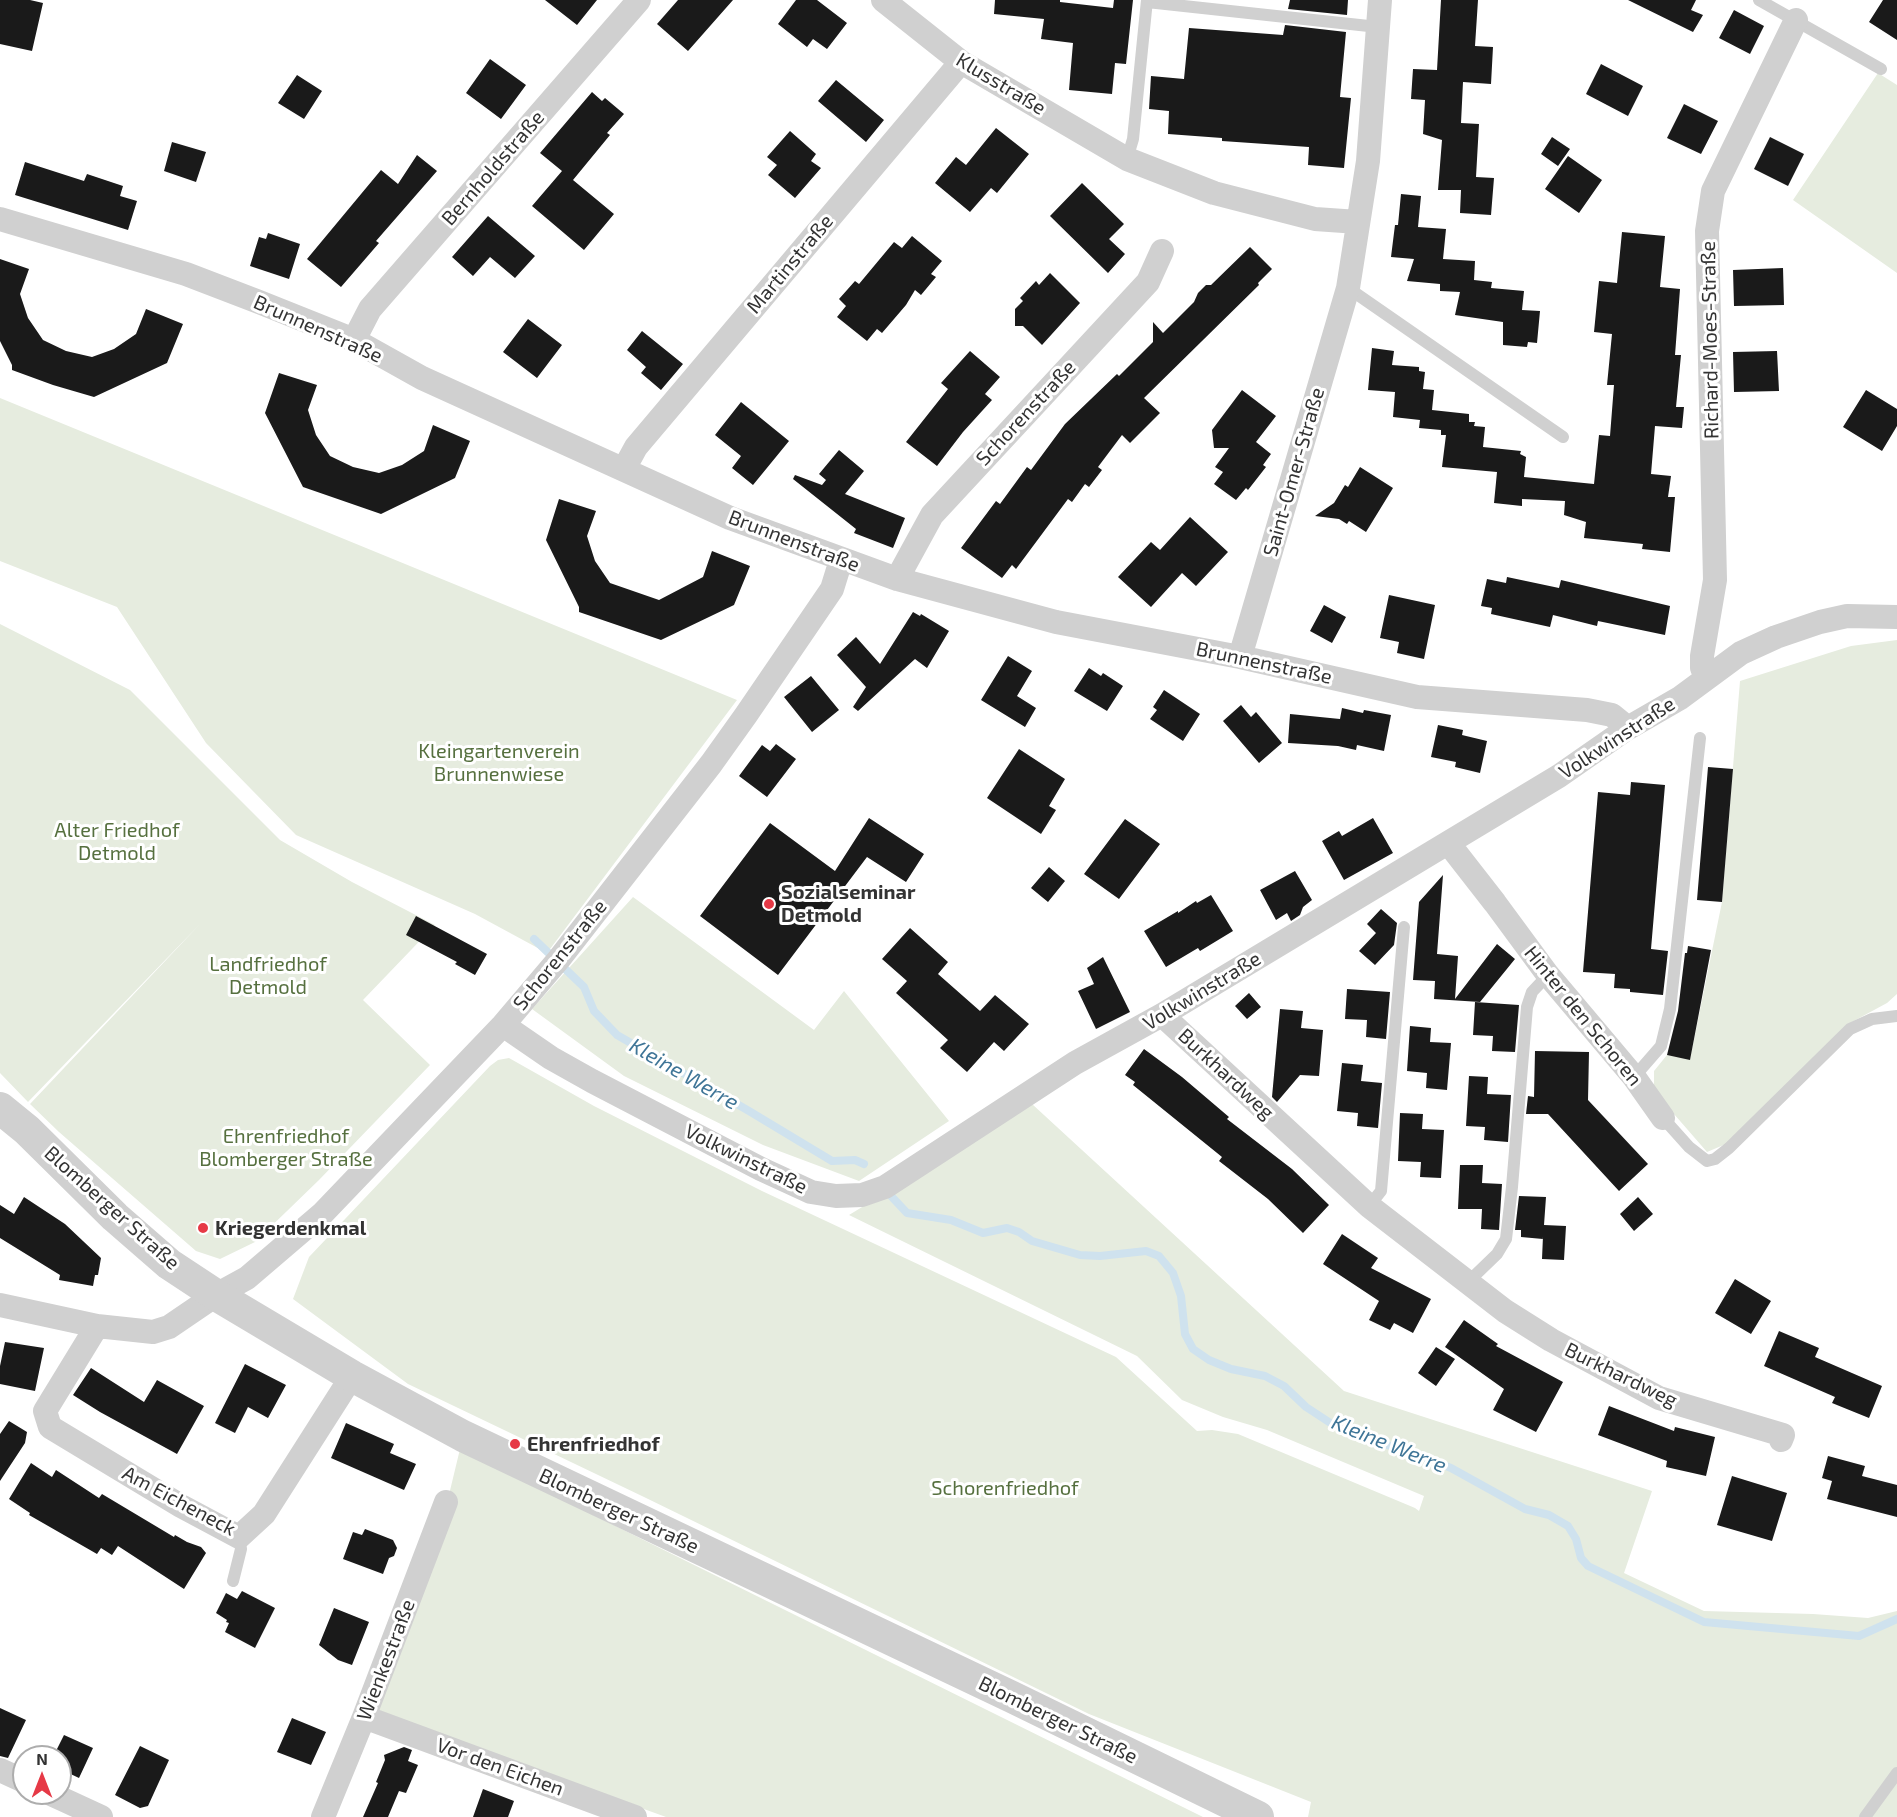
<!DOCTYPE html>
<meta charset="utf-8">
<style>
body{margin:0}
#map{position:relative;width:1897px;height:1817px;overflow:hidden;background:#fff;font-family:"Exo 2",sans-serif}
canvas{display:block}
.north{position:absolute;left:12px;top:1745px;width:60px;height:60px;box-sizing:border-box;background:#fff;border:2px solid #adadad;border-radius:50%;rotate:0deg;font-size:16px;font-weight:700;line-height:24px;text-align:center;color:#333}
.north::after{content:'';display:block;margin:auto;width:21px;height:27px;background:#e63946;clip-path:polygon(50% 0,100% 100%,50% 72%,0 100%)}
</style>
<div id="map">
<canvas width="1897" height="1817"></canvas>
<div class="north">N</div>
</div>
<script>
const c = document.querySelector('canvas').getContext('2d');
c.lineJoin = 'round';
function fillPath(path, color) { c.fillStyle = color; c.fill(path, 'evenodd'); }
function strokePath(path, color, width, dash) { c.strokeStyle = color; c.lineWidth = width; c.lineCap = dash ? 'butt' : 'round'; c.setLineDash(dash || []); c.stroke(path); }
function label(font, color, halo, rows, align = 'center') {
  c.font = font + ' "Exo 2",sans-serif'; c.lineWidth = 6; c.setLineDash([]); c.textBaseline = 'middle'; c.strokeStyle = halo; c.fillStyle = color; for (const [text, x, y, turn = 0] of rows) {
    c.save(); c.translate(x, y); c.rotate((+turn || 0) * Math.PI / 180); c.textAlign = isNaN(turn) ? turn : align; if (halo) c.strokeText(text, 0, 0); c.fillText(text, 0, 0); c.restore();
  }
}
fillPath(new Path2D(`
 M1878 73 1897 85V273L1793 200Z
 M0 398 737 700 547 953 475 914 296 835 206 743 117 607 0 561Z
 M0 624 130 690 280 840 352 882 435 925 363 1000 430 1065 319 1180 255 1242 220 1259 196 1251 59 1132 30 1104 201 923 28 1102 0 1073Z
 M1897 640V994L1887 1003 1850 1023 1726 1144 1707 1152 1654 1091V1071L1667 1055 1690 1059 1722 902 1740 681 1851 646Z
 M633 897 814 1030 844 991 949 1121 859 1181 763 1145 624 1076 532 1009Z
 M509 1058 594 1106 762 1191 1116 1357 1197 1431 1212 1430 1238 1434 1415 1508 1419 1511 1424 1496 1267 1430 1223 1417 1182 1400 1137 1356 849 1215 1032 1104 1344 1391 1652 1491 1624 1573 1704 1611 1813 1614 1868 1618 1897 1611V1817H1308L1311 1802 1089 1714 644 1497 408 1384 293 1299 309 1257 490 1066 498 1060Z
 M460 1449 1203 1817H666L378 1713 447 1503Z`), '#e6ecdf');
strokePath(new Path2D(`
 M534 939 584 987 594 1011 617 1035 749 1111 832 1161 855 1160 864 1164
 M892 1197 907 1213 951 1220 983 1233 1007 1228 1019 1232 1032 1241 1080 1255 1100 1256 1146 1251 1159 1256 1173 1273 1181 1296 1185 1334 1193 1349 1209 1360 1231 1369 1265 1376 1284 1386 1306 1407 1332 1424 1361 1437 1413 1453 1451 1468 1525 1509 1549 1515 1568 1526 1576 1539 1581 1558 1588 1566 1704 1622 1859 1636 1897 1619`), '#cfe2ee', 8);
fillPath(new Path2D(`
 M0 0H30L43 3 32 51 0 44Z
 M545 0H597L577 25Z
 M678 0H733L688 51 657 24Z
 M796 0H817L847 23 827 49 813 39 807 47 778 24Z
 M995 0H1060V2L1113 8 1114 0H1133L1126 64 1115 63 1112 94 1069 90 1073 43 1041 39 1044 19 994 14Z
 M1290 0H1348L1347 15 1288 9Z
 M1441 0H1478L1475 46 1493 47 1491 84 1463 82 1461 123 1479 124 1476 177 1494 178 1491 215 1460 213 1461 190H1438L1442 140 1423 134 1425 100 1411 99 1413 69 1437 70Z
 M1628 0H1696L1691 10 1703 15 1693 32Z
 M1883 0H1897V40L1869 22Z
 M1734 10 1764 26 1750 54 1719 38Z
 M1285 25 1346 32 1340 97 1351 98 1344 168 1308 165 1309 147 1222 141V138L1168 134 1169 111 1149 109 1151 76 1184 79 1189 28 1283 35Z
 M490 59 526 85 501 119 466 93Z
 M1601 64 1643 86 1628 116 1586 94Z
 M297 75 322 91 304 119 278 103Z
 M836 80 884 120 866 142 818 101Z
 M592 92 602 101 605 98 624 114 607 133 610 135 573 180 614 214 584 250 532 206 562 171 540 153Z
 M1684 104 1718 121 1701 154 1667 138Z
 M996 128 1029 154 997 193 991 188 970 212 935 183 956 157 966 165Z
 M790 131 816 154 811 161 821 168 795 198 768 175 777 165 767 157Z
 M1552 137 1570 149 1558 166 1541 154Z
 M1770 137 1804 154 1788 186 1754 169Z
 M172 142 206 152 196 182 164 171Z
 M417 155 437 171 376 241 379 243 341 287 307 259 381 170 398 184Z
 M1568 156 1602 180 1579 213 1545 189Z
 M25 162 84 181 87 174 123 186 120 196 137 201 128 230 15 195Z
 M1082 183 1124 224 1109 239 1125 254 1108 273 1050 216Z
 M1401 194 1421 196 1418 227 1446 229 1443 259 1475 261 1474 280 1492 282 1491 288 1524 291 1522 310 1540 311 1537 343 1528 342 1527 347 1503 345V322L1455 315 1460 292 1440 291V284L1407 281 1414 259 1391 257 1395 225H1398Z
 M488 216 535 256 515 278 490 257 473 276 452 257Z
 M1622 232 1665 236 1660 287 1680 289 1675 355H1681L1676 407H1684L1682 428 1655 426 1651 474 1671 476 1668 497H1675L1670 552 1642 549 1643 544 1584 538 1586 522 1564 515 1565 501 1522 499V506L1494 503 1497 472 1442 467 1446 435H1441V430L1419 428 1420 420 1393 417 1395 392 1368 390 1372 348 1394 351 1392 365 1419 367V371L1425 372 1423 389 1434 390 1432 410 1469 414V422H1475L1474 426 1485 427 1483 447 1521 451 1520 454 1526 457 1524 477 1594 484 1599 435 1610 436 1614 385H1607L1612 334 1594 332 1599 281 1617 283Z
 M268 233 300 244 289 279 250 266 259 237 266 239Z
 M912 236 942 261 931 274 936 277 921 295 915 290 906 305 882 333 877 329 867 341 837 317 846 306 839 299 855 281 859 284 894 242 902 248Z
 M1250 247 1272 269 1258 283 1259 285 1144 398 1160 413 1130 443 1122 435 1098 467 1102 470 1089 487 1085 484 1072 502 1068 499 1016 569 1012 565 1002 578 961 548 996 501 1000 504 1027 467 1031 470 1065 424 1117 374 1119 376 1153 342V322L1163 333 1194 302 1198 293 1206 285H1211Z
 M0 259 29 269 20 294 28 318 43 340 66 351 92 357 114 349 136 334 146 309 183 324 167 363 94 397 53 385 12 370V365L0 341Z
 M1783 268 1784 305 1734 306 1733 270Z
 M1050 273 1080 303 1042 345 1023 326H1015V309L1023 301 1020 298 1036 281 1039 285Z
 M528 319 562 345 537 378 503 352Z
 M642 331 683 364 661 390 641 373 646 367 627 350Z
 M970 351 1000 377 985 394 992 400 963 432 937 466 906 442 948 389 941 383Z
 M1777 351 1779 391 1734 392 1733 352Z
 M279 373 317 385 308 410 316 435 330 456 353 467 379 473 402 465 424 451 433 425 470 441 455 478 381 514 303 487 265 413Z
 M1242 390 1276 416 1256 442 1271 454 1263 465 1266 467 1248 490 1246 488 1236 500 1214 484 1223 472 1215 467 1229 448H1214L1212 430Z
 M1866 390 1897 409V426L1882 451 1843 427Z
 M741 402 789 441 753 485 732 468 741 456 715 435Z
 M839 450 864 471 845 494 905 518 893 548 854 533 856 529 793 479 795 475 822 485 826 480 819 474Z
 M1360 467 1393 488 1366 532 1349 521 1347 524 1339 519 1315 516 1334 503 1345 485 1348 487Z
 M559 499 596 511 587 536 595 561 610 583 659 600 703 577 712 551 750 566 734 605 661 640 579 612V607L546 540Z
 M1190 517 1228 552 1196 586 1182 573 1151 607 1118 577 1151 542 1160 550Z
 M1507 577 1559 588 1561 580 1670 606 1665 635 1598 621 1597 626 1553 615 1550 627 1491 614 1492 608 1481 606 1487 579 1506 583Z
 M1389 595 1435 605 1424 659 1397 653 1399 642 1380 638Z
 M1324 605 1346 617 1332 643 1310 631Z
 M913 612 920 616 921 614 949 631 927 668 915 659 858 711 853 707 866 687 837 655 856 637 880 664Z
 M1008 656 1032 671 1017 696 1036 708 1025 727 981 700Z
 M1089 668 1101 676 1103 673 1123 686 1107 711 1074 691Z
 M811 676 839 710 812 732 784 697Z
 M1164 690 1200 714 1183 741 1150 719 1157 710 1153 707Z
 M1241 705 1251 717 1256 712 1282 743 1259 763 1223 721Z
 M1342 708 1363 713 1364 710 1391 715 1384 751 1357 745 1356 750 1338 746 1288 743 1290 714 1340 719Z
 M1438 725 1463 730 1462 735 1487 741 1480 773 1455 767 1456 762 1431 757Z
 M776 744 796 759 767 797 739 776 762 745 770 751Z
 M1019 749 1065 779 1049 806 1056 810 1041 834 987 798Z
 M1708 767 1733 769 1722 902 1697 900Z
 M1631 782 1665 785 1651 949 1668 951 1663 995 1630 992V989L1614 988 1615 974 1583 972 1598 792 1630 795Z
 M869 818 924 854 906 882 867 857 778 975 700 916 770 823 835 871Z
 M1373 818 1393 853 1344 880 1322 841 1339 831 1342 836Z
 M1125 819 1160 844 1119 899 1084 874Z
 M1049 867 1065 881 1048 902 1031 888Z
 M1295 871 1312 900 1303 907 1300 915 1291 921 1287 913 1276 920 1260 890Z
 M1443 875 1437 954 1458 956 1455 999 1497 944 1515 959 1480 1002 1434 999 1435 981 1413 980 1419 902Z
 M1211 895 1233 931 1200 951 1198 948 1166 967 1144 931 1178 911V913L1196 901 1197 903Z
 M1381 909 1397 923 1394 945 1375 965 1359 951 1376 933 1367 924Z
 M416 916 487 954 475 975 455 964 457 962 406 935Z
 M910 928 948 962 938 974 980 1011 995 995 1029 1024 1004 1051 994 1042 967 1072 940 1048 948 1040 896 993 907 981 882 959Z
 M1688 946 1711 950 1690 1060 1667 1055 1678 1011 1685 953H1687Z
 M1103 957 1130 1012 1096 1029 1078 991 1094 984 1087 968Z
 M1347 989 1390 992 1386 1039 1366 1037 1367 1020 1345 1019Z
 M1249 993 1261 1007 1247 1019 1235 1006Z
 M1475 1002 1519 1005 1515 1052 1492 1051 1493 1036 1473 1035Z
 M1280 1009 1303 1011 1301 1028 1323 1030 1319 1076 1300 1075 1277 1102 1272 1097Z
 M1410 1026 1431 1028 1430 1042 1451 1043 1447 1090 1426 1088 1427 1073 1407 1071Z
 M1144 1049 1182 1077 1229 1117 1227 1119 1292 1169 1329 1205 1303 1233 1268 1199 1219 1161 1222 1157 1133 1085 1135 1082 1125 1075Z
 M1535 1051 1589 1052 1588 1100 1648 1164 1619 1191 1548 1114H1526L1528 1096 1534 1097Z
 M1342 1063 1363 1065 1361 1081 1382 1083 1378 1128 1357 1126 1358 1113 1337 1111Z
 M1469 1076 1488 1077 1487 1094 1511 1095 1508 1142 1484 1140 1485 1127 1466 1126Z
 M1400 1113 1423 1114 1422 1129 1444 1130 1441 1178 1420 1177 1421 1162 1398 1161Z
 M1460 1165H1483L1482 1183 1502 1184 1499 1230 1481 1229 1482 1209H1458Z
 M1519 1196 1546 1197 1544 1225 1566 1226 1564 1260 1542 1259 1543 1236V1239L1521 1237V1230H1515Z
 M24 1197 65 1224 101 1258 98 1275H95L93 1286 59 1280 60 1275 0 1238V1205L14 1214Z
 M1638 1197 1653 1214 1634 1231 1620 1214Z
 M1342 1234 1378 1258 1371 1268 1431 1299 1413 1333 1394 1323 1390 1330 1369 1320 1379 1301 1323 1264Z
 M1735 1279 1771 1301 1751 1334 1715 1313Z
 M1464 1320 1498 1344 1496 1346 1563 1382 1536 1432 1493 1410 1504 1389 1445 1347Z
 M1779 1331 1819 1348 1815 1357 1882 1386 1869 1418 1832 1403 1835 1397 1764 1366Z
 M5 1342 44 1348 35 1391 0 1384V1366Z
 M1436 1347 1455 1359 1436 1386 1418 1373Z
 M245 1364 286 1385 268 1418 248 1407 235 1433 215 1423Z
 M91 1368 144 1402 157 1380 204 1406 177 1454 100 1412 73 1395Z
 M1609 1406 1674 1431 1675 1427 1715 1437 1706 1476 1666 1467 1667 1461 1598 1435Z
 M9 1421 27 1432 25 1443 0 1481V1434Z
 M346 1423 394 1444 390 1453 416 1464 404 1490 331 1458Z
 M1828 1456 1865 1466 1862 1476 1897 1485V1517L1827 1499 1832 1481 1822 1478Z
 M31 1463 52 1477 56 1470 99 1498 102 1494 174 1537 175 1535 187 1542 201 1547 206 1553 184 1589 118 1546 112 1555 101 1548 97 1554 29 1515 30 1513 9 1499Z
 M1732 1476 1787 1493 1772 1541 1717 1525Z
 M365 1529 393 1540 397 1548 394 1556 389 1558 383 1574 343 1559 353 1532 362 1535Z
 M242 1591 275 1608 255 1648 225 1632 229 1623 226 1622 227 1620 216 1613 226 1593 237 1599Z
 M334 1608 369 1622 352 1665 338 1660 319 1645Z
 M0 1708 26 1720 8 1758 0 1756Z
 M292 1718 326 1732 311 1765 277 1752Z
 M64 1735 93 1748 79 1778 60 1769V1757H53Z
 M140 1746 169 1760 148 1806 140 1808 115 1795Z
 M404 1747 412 1750 408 1761 418 1765 406 1793 399 1791 388 1817H363L378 1783 376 1782 385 1760 384 1755Z
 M483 1789 514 1801 508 1817H473Z`), '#1a1a1a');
strokePath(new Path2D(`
 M1759 0 1881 69
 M1147 2 1378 27
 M1127 159 1133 139 1147 0
 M1348 288 1563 437
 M1634 1077 1661 1046 1670 1009 1700 738
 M1663 1118 1689 1147 1707 1161 1715 1159 1729 1148 1850 1029 1872 1019 1897 1016
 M1369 1206 1381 1191 1404 927
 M1468 1282 1497 1254 1506 1239 1512 1187 1527 1007 1532 992 1548 975
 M233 1581 241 1549 239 1537
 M1865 1817 1897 1773`), '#d0d0d0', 12);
strokePath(new Path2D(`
 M883 0 961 62 1127 159 1214 193 1315 219 1358 222
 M0 219 186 274 259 302 354 340 422 378 730 518 897 579 1056 622 1240 657 1417 697 1587 710 1612 715 1628 728
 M354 340 370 309 639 0
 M624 469 636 447 961 62
 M897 579 932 515 1148 282 1162 251
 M1240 657 1348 288 1368 161 1380 0
 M1706 677 1702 668V656L1715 580 1707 231 1713 191 1796 20
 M1449 844 1495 903 1548 975 1634 1077 1663 1118
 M1162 1015 1369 1206 1505 1311 1551 1340 1659 1398 1783 1435 1781 1440
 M503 1025 551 1058 592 1081 761 1169 811 1192 836 1196 862 1195 885 1187 1075 1063 1162 1015 1559 776 1628 728 1680 698 1741 653 1776 637 1820 622 1847 616 1897 617
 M0 1305 97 1326 153 1332 169 1327 216 1295 247 1278 323 1213 503 1025 559 959 711 764 746 715 832 589 841 560
 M97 1326 45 1411 50 1427 181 1506 239 1537 264 1514 352 1376
 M364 1717 635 1817
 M0 1770 24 1781
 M49 1793 101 1817
 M323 1817 364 1717 446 1502`), '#d0d0d0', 24);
strokePath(new Path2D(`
 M0 1108 27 1130 115 1217 169 1264 216 1295 352 1376 463 1436 1012 1697 1258 1817`), '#d0d0d0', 32);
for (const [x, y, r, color] of [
 [769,904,6,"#e63946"],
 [203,1228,6,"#e63946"],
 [515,1444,6,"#e63946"]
]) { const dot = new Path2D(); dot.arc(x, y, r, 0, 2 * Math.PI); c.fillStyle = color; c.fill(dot); strokePath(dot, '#fff', 2); }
label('20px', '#333', '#fff', [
 ["Klusstraße",1001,84,31],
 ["Bernholdstraße",493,168,-49],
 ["Martinstraße",790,264,-50],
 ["Brunnenstraße",318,329,24],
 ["Richard-Moes-Straße",1710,340,-91],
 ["Schorenstraße",1026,413,-47],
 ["Saint-Omer-Straße",1294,472,-74],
 ["Brunnenstraße",794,541,21],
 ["Brunnenstraße",1264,663,12],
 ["Volkwinstraße",1617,738,-33],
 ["Schorenstraße",560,955,-51],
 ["Volkwinstraße",1202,991,-31],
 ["Hinter den Schoren",1583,1016,51],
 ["Burkhardweg",1226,1074,43],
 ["Volkwinstraße",746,1159,26],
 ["Blomberger Straße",112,1208,42],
 ["Burkhardweg",1621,1375,26],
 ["Am Eicheneck",179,1501,28],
 ["Blomberger Straße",619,1511,25],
 ["Wienkestraße",386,1660,-69],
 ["Blomberger Straße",1058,1720,26],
 ["Vor den Eichen",500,1767,20]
]);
label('20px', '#56703f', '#fff', [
 ["Kleingartenverein",499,751],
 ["Brunnenwiese",499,774],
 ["Alter Friedhof",117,830],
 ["Detmold",117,853],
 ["Landfriedhof",268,964],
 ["Detmold",268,987],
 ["Ehrenfriedhof",286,1136],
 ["Blomberger Straße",286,1159],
 ["Schorenfriedhof",1005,1488]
]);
label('bold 20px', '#333', '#fff', [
 ["Sozialseminar",781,892],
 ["Detmold",781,915],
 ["Kriegerdenkmal",215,1228],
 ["Ehrenfriedhof",527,1444]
], 'left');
label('italic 21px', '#3f7597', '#fff', [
 ["Kleine Werre",684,1074,30],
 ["Kleine Werre",1389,1444,22]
]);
</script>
